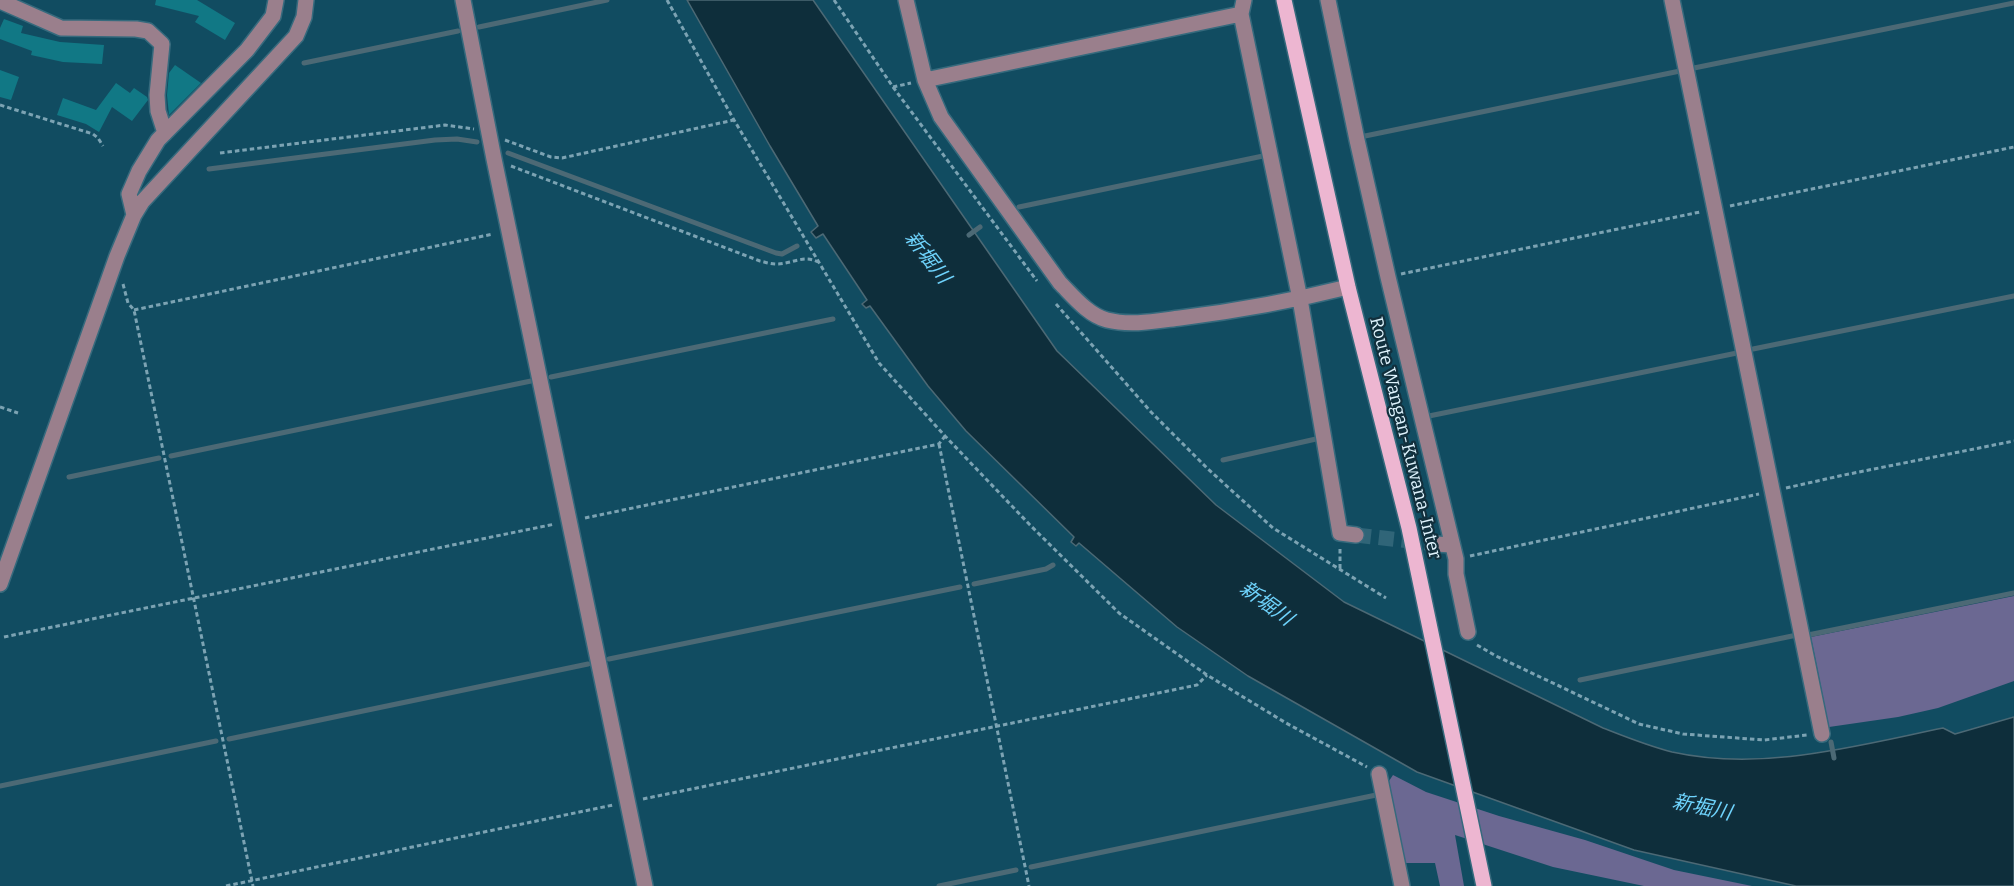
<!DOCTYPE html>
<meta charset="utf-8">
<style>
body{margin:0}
canvas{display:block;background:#114c61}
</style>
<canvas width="2014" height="886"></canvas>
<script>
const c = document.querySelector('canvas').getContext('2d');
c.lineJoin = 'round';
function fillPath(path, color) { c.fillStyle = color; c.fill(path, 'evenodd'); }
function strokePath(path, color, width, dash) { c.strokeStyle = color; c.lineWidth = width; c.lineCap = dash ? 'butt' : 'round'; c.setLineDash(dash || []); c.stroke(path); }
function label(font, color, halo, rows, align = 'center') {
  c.font = font + ' Bitter,"Noto Sans JP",serif'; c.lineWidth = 4.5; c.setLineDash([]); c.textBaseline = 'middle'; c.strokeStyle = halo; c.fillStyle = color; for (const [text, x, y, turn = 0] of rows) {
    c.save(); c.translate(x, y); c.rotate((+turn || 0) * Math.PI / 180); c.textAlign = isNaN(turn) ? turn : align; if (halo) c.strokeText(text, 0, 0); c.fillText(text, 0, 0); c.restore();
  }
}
fillPath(new Path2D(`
 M2014 596V681L1938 708 1898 717 1829 727 1811 637Z
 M1393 775 1426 792 1499 816 1585 840 1674 870 1752 886H1644L1553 867 1455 835 1464 886H1440L1435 863H1405L1389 781Z`), '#6b6892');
const water = new Path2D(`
 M687 0H813L1057 351 1216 505 1344 602 1603 728C1626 737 1648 746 1672 752 1762 772 1855 746 1943 728L1955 734 2014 717V886H1796L1634 850 1417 772 1248 676 1177 627 1079 543 1076 546 1071 542 1074 537 966 431 928 386 870 306 866 308 862 304 867 300 823 234 816 238 811 232 818 226 770 146Z`);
fillPath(water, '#0e2e3b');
strokePath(water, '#4c6975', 1.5);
strokePath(new Path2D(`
 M479 27 607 0
 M304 63 458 31
 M1694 68 2014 3
 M1365 136 1680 71
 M508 153 776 253 782 254 797 246
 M209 169 435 140 457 139 477 142
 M1019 207 1263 156
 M969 235 980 227
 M1753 349 2014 296
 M551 377 833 319
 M1429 416 1737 353
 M171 456 531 381
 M1223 460 1316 439
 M69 477 159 458
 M974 584 1046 569 1053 565
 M1809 640 1808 635 2014 593
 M609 659 960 587
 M1580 680 1797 635
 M229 739 588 664
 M1831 742 1834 758
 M0 786 216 741
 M1031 867 1381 794
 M939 886 1016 870`), '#4c6975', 5);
fillPath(new Path2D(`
 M156 0H197L235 23 225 40 195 22 199 16 155 5Z
 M4 19 23 26 21 33 60 42 104 45 102 64 63 62 31 55 32 51 0 39V28Z
 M175 65 201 83 169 115 167 95 169 73Z
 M0 70 19 77 11 100 0 97Z
 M116 83 130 93 134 88 147 97 148 100 132 121 112 107 99 132 86 124 57 115 63 98 96 110Z`), '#117885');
strokePath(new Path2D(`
 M1356 535 1436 544`), '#306578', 15, [15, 8]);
const minor = new Path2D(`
 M463 0 494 159 645 886
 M906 0 925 80 941 117 1060 283C1073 296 1088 315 1107 320 1131 326 1156 321 1180 318 1236 311 1292 301 1348 287
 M1244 0 1241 14 1300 299 1340 533 1356 535
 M1328 0 1357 140 1388 277 1456 559V574L1468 632
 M1672 0 1822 734
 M0 1 61 28 136 29 148 31 162 44 157 95 158 111 165 133
 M925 80 1241 14
 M134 215 129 194 139 171 158 140 247 50 273 16 276 0
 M1436 544 1452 545
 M0 584 117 256 134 215 142 202 296 36 304 17 306 0
 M1379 774 1402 886`);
const major = new Path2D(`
 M1284 0 1348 287 1409 528 1484 886`);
strokePath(minor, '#366a7d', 18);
strokePath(major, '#366a7d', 18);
strokePath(new Path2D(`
 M667 0 734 120 879 363 945 436 1030 525 1119 613 1207 675 1286 723 1367 767
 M834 0 893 87 911 83
 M893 87 1037 281
 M0 105 93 134 98 138 103 146
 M505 140 551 157 562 158 734 120
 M220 153 445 125 474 129
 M511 166 760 261C765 262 770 264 775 264 790 265 803 254 818 262
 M1730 206 2014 147
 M1401 274 1700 212
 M123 284 128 303 134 310 253 886
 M1056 304 1151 412 1208 469 1273 528 1386 598
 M134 310 493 234
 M0 407 18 413
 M939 444 1029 886
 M1786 488 1844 475 2014 441
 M585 518 939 444 945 436
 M1340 549V571
 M1470 556 1759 494
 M4 637 555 524
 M1477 645 1496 656 1639 724 1683 734 1764 740 1807 735
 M643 799 1197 685 1207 675
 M226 886 613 805`), '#7ca3b3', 3, [4.5, 3]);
strokePath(minor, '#9a7f8c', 15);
strokePath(major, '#edb6d1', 15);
label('18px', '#def3fd', '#112f3c', [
 ["Route Wangan-Kuwana-Inter",1405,438,76]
]);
label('italic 20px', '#6ed3fc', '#112f3c', [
 ["新堀川",927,258,52],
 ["新堀川",1266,604,36],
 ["新堀川",1702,808,12]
]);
</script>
